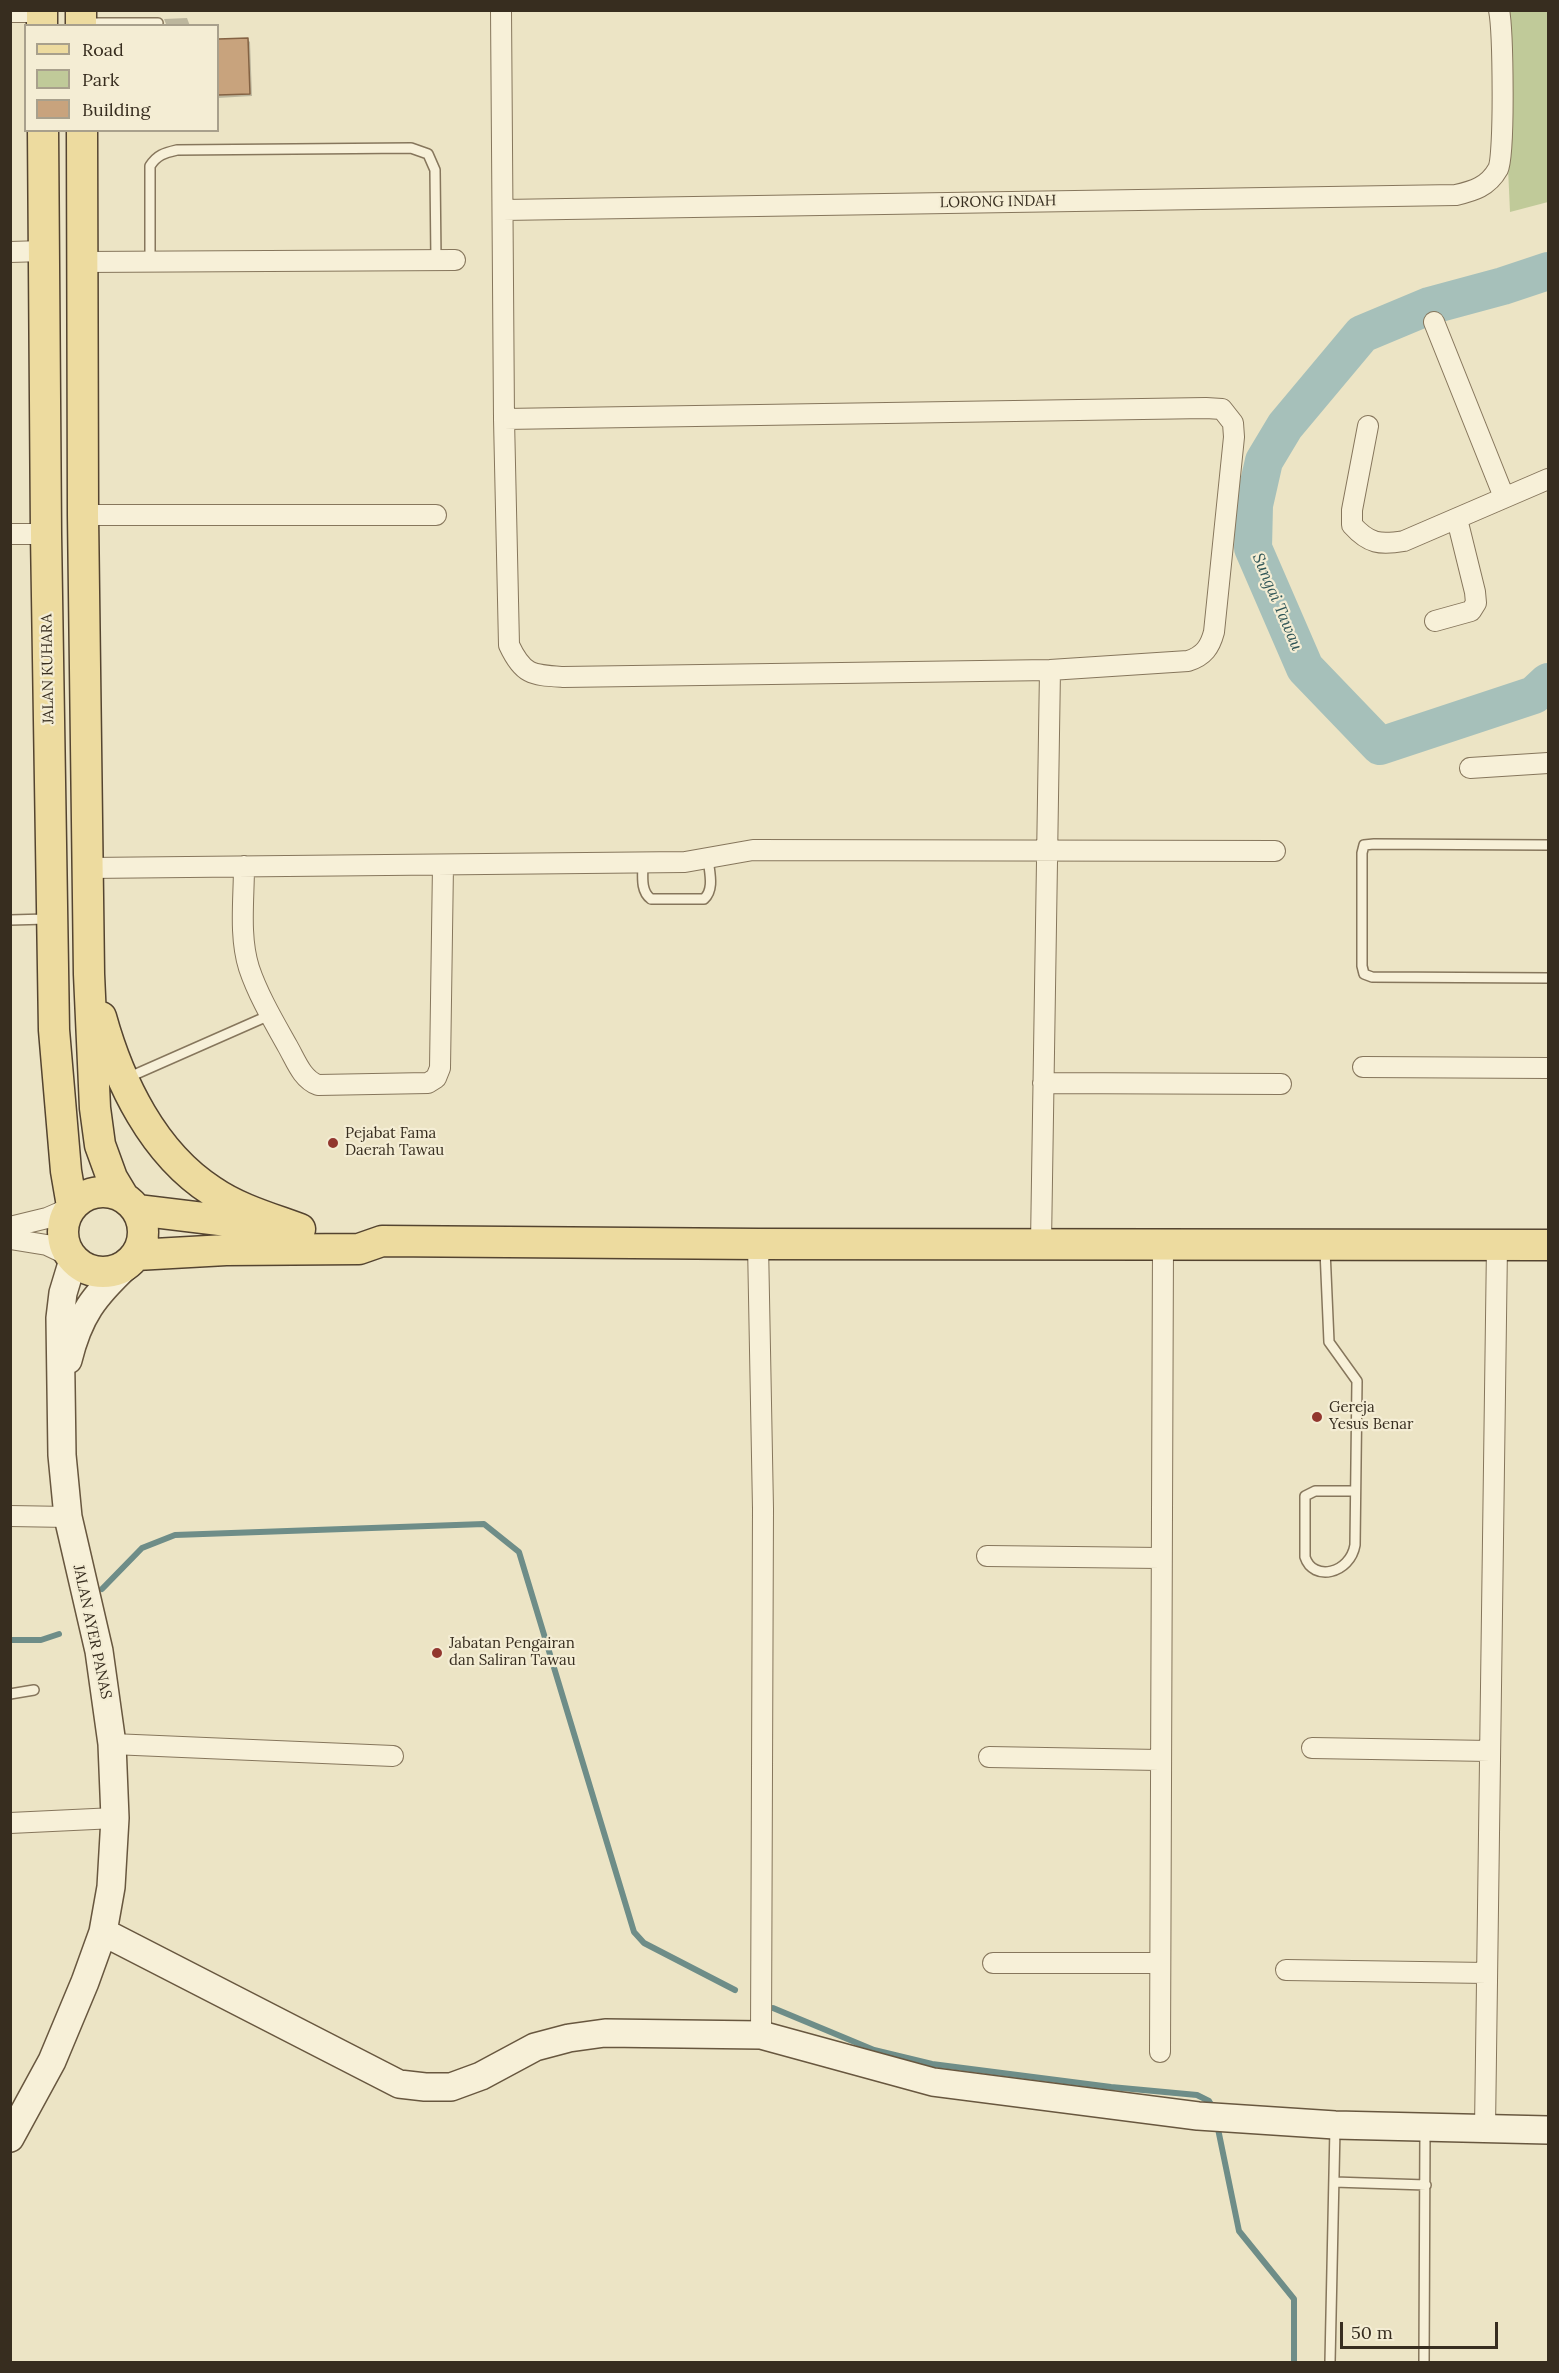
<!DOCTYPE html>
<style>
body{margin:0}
#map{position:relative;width:1559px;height:2373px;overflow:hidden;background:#ece4c5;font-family:Lora,serif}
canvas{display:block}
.frame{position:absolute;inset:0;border:12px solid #372d1f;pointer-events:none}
.legend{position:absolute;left:24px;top:24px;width:195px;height:108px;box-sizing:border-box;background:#f4edd4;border:2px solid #a8a08c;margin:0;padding:8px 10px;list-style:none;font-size:18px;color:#372d1f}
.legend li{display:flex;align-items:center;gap:12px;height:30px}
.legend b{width:30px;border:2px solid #a8a08c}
.scale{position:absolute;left:1340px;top:2322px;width:158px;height:27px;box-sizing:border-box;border:3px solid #372d1f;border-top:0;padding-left:8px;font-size:18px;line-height:21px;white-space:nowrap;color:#372d1f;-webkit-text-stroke:4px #f4edd4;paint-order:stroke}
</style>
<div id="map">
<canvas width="1559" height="2373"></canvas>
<div class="frame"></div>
<ul class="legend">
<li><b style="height:8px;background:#eddb9f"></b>Road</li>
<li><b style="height:16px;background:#c0ca99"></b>Park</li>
<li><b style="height:16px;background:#c8a37d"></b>Building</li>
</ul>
<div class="scale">50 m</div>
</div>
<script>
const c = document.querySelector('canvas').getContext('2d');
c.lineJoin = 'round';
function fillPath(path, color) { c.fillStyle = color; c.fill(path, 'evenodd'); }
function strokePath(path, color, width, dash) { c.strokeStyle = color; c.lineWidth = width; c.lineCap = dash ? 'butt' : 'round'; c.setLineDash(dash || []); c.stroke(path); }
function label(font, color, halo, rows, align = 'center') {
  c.font = font + ' Lora,serif'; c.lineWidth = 4.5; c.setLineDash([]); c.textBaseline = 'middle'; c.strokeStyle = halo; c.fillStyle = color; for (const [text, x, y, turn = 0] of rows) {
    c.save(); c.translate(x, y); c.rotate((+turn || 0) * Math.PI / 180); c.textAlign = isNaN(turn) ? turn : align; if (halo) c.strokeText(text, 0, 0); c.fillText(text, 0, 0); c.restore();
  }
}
fillPath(new Path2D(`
 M1501 11H1548V202L1510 212Z`), '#c0ca99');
fillPath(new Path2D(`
 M187 18 190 26H165L166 24 164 19Z
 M247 39 250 42 252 96 218 98V40Z`), '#0003');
strokePath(new Path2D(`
 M102 1589 142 1548 175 1535 484 1524 519 1552 634 1932 644 1943 735 1990
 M10 1640H41L59 1634
 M773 2008 874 2050 932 2064 1111 2087 1197 2095 1209 2101 1213 2108
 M1217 2124 1239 2231 1294 2299V2362`), '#6e8d88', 6);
strokePath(new Path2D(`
 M1548 271 1503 286 1429 306 1362 334 1285 426 1264 461 1254 505 1253 548 1305 668 1380 746 1534 695 1548 682`), '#a6c0ba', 38);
const building = new Path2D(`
 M248 38 250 94 218 95V39Z`);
fillPath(building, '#c8a37d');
strokePath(building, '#846243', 1.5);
const lane = new Path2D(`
 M84 23H158
 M150 262V166C157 155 164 153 177 150L411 148 428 154 435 170 436 260
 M1548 845 1374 844 1364 845 1362 853V966L1364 974 1372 977 1548 978
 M643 863C643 875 640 891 651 899H704C715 889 709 871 708 858
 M10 920 47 919
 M127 1078 270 1015
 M1325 1250 1329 1342 1357 1381 1355 1545C1350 1574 1313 1582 1305 1557V1496L1315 1491H1355
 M10 1694 34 1690
 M1334 2182 1426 2185
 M1330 2362 1335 2128
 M1424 2362 1425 2130`);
const street = new Path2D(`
 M501 10 504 419
 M10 12H42
 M503 210 1456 195C1473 191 1488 187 1498 169 1505 155 1503 30 1499 10
 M10 252 43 251
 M83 262 455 260
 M1434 322 1504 497
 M1206 408 1222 409 1233 423 1234 437 1214 632C1210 647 1204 656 1188 661L1050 670 563 677C532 675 523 675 509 645L504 419Z
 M1368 426 1352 510V525C1369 544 1380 545 1404 541L1548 479
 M83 515H436
 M10 534H46
 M1435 621 1471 611 1476 603 1475 592 1457 519
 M1470 768 1548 763
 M244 866C244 899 239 936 249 968 258 995 274 1022 288 1047 296 1061 302 1079 318 1085L428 1083 436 1078 440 1068 443 865
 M88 868 685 862 753 850 1275 851
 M1363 1067 1548 1068
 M1043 1083 1281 1084
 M10 1227 47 1218 70 1208
 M10 1239 47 1245 70 1256
 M1041 1243 1050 670
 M758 1244 763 1509 761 2035
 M10 1516 68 1517
 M987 1556 1160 1558
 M112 1744 393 1756
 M1312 1748 1490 1751
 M989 1757 1159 1760
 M10 1823 115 1818
 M993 1963H1159
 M1286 1970 1487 1973
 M1160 2052 1163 1244
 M1485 2128 1497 1245`);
const secondary = new Path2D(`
 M68 1360C79 1315 94 1296 127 1265
 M103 1932 399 2084 425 2087H451L481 2076 535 2047 569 2038 605 2033 761 2035 933 2082 1198 2116 1335 2125 1548 2130
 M10 2138 52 2061 85 1982 103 1932 111 1887 115 1818 112 1744 99 1651 68 1517 62 1455 60 1318 63 1293 73 1260`);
const primary = new Path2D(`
 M42 10V26
 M81 10V26
 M43 130 46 534 54 1030 66 1171 72 1206
 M82 130 83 515 89 974 95 1108 100 1145 112 1178 124 1198
 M101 1017C119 1082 153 1153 212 1191 238 1209 270 1218 300 1229
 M63 1232a40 40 0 1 1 80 0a40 40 0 1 1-80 0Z
 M137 1210 261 1225
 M136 1255 226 1250 359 1249 382 1241 758 1244 1548 1245`);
strokePath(lane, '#86765c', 12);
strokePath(street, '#86765c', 22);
strokePath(secondary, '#68573f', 30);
strokePath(primary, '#544430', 33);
strokePath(lane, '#f7f0d8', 9);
strokePath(street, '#f7f0d8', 20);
strokePath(secondary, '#f7f0d8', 27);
strokePath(primary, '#eddb9f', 30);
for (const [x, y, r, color] of [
 [333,1143,6,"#92372f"],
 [1317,1417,6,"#92372f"],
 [437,1653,6,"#92372f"]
]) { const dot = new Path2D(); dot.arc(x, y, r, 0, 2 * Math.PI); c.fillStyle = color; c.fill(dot); strokePath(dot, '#f4edd4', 2); }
label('15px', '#372d1f', '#f4edd4', [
 ["LORONG INDAH",998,202,-1],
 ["JALAN KUHARA",48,669,-91],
 ["JALAN AYER PANAS",92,1632,78]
]);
label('15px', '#372d1f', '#f4edd4', [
 ["Pejabat Fama",345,1134],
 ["Daerah Tawau",345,1151],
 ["Gereja",1329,1408],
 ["Yesus Benar",1329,1425],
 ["Jabatan Pengairan",449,1644],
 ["dan Saliran Tawau",449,1661]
], 'left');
label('italic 16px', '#2f5556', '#f4edd4', [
 ["Sungai Tawau",1277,602,67]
]);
</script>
